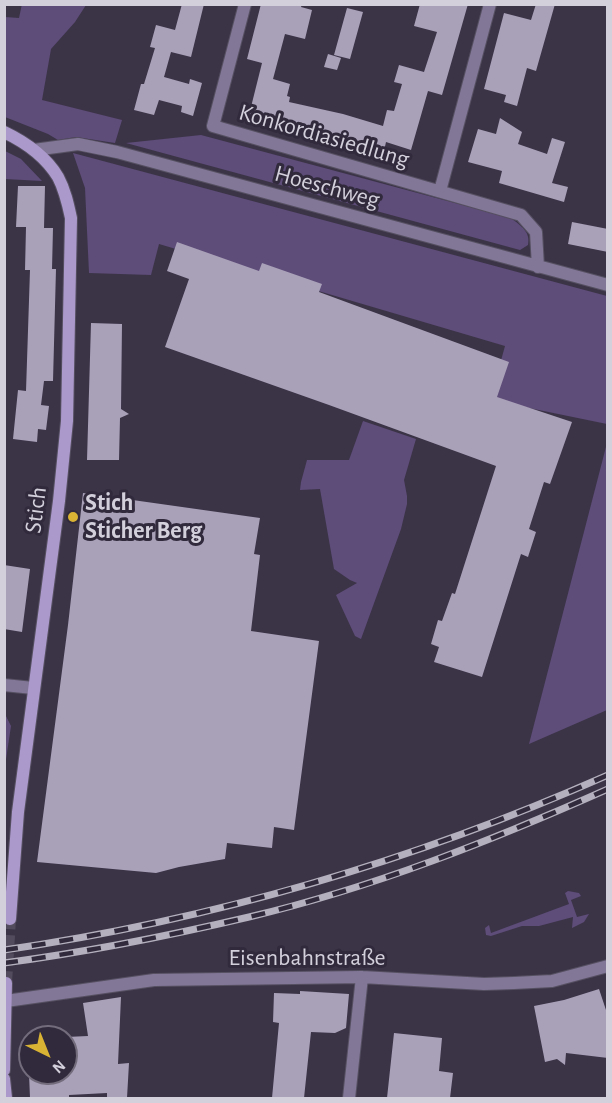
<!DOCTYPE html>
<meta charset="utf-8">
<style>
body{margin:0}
#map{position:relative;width:612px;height:1103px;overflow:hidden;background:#3b3447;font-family:"Alegreya Sans",sans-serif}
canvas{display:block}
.frame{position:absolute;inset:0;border:6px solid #d3cfdb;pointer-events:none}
.north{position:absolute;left:18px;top:1025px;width:60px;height:60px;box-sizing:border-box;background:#312a3c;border:2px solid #726c7c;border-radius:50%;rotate:137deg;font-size:16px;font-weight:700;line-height:24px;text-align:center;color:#d3cfdb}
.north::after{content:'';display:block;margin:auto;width:21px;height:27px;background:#d9b334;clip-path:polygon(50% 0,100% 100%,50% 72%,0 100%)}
</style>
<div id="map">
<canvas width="612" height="1103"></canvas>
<div class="frame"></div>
<div class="north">N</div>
</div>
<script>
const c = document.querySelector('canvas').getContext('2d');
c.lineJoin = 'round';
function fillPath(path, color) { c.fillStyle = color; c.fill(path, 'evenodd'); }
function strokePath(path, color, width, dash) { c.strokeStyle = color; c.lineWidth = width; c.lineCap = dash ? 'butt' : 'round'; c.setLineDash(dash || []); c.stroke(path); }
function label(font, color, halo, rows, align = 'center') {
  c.font = font + ' "Alegreya Sans",sans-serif'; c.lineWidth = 6; c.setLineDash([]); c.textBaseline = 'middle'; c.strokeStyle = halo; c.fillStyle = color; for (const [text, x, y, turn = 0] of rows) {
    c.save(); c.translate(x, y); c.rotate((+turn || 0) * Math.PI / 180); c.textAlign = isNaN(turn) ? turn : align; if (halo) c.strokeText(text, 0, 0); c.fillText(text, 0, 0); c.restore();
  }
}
fillPath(new Path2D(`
 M22 4 86 5 75 22 51 49 42 100 122 120 115 143 76 137 58 140 48 134 5 117V17L19 18Z
 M201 135 511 218C521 226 531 232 528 245L520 250 126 143Z
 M5 151 21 159 42 181 5 179Z
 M73 153 607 296V424L490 400 505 346 159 244 151 275 89 273 85 188Z
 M363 421 416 439 404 480 407 496V504L401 529 361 639 355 636 336 595 357 583 350 580 334 569 320 489 300 490 301 482 307 460H349Z
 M607 443V710L529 744Z
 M5 714 11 726 5 766Z
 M568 891 579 893 581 896 571 900 577 917 589 914 584 922 572 928 573 917 539 926H522L491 936 486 935 485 928 489 925 491 933 569 904 565 893Z`), '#5e4c79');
fillPath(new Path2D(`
 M182 4H204L191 57 171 52 164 77 189 84 190 79 202 83 193 116 181 112 182 106 159 100 154 115 134 110 141 84H144L155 48 150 47 156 25 175 30Z
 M261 4H302L301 7 312 10 305 39 285 34 273 79 290 84 287 96 290 97 289 102 343 114 383 126 387 110 394 111 402 84 394 82 399 65 424 72 437 32 414 26 420 4H468L442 95 428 91 411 150 386 142 384 151 340 138 249 115 262 63 247 59Z
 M536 4H555L536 71 527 68 517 106 504 102 506 95 484 89 504 13 531 20Z
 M347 8 363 12 350 59 334 55Z
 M328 54 341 58 337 70 324 67Z
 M500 118 522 132 518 144 547 154 552 138 565 142 552 183 568 187 564 202 499 183 502 171 468 162 478 129 496 134Z
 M18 186H45L44 228H53L52 269H56L53 381H44L41 405 49 406 46 430 38 429 37 442 13 439 18 390 26 391 30 270H25L26 227H16Z
 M572 222 608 229V252L568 244Z
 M177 242 259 271 262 263 322 284 319 292 509 362 497 397 572 422 550 484 544 482 529 529 536 532 528 557 521 554 482 677 434 662 439 647 431 644 438 620 442 621 452 593 455 594 496 466 329 405 165 347 189 279 167 271Z
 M91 323 122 324 121 409 129 414 120 418 119 460H87Z
 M83 493 260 518 254 554 260 555 251 631 319 641 294 830 274 827 272 848 227 843 225 859 179 867 156 873 37 862 68 625Z
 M4 565 30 569 22 632 4 629Z
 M599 989 608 1016V1058L566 1053 565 1065 557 1059 545 1062 534 1006 564 1000Z
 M300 991 349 994 346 1028 335 1033 311 1032 304 1098H272L279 1023 273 1022 274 993 300 994Z
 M121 997 118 1064 129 1063 127 1098H107V1093L69 1095V1098H30L29 1073H66V1037L88 1036 83 1003Z
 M394 1033 442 1038 439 1071 453 1073 450 1098H387Z`), '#a9a1b8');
strokePath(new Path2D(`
 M6 983 10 919`), '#524b5d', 12, [12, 6]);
const minor = new Path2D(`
 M245 4 213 126 521 215 536 232 538 267
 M34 150 78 144 117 152 608 285
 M440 191 490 4
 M4 685 33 688
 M6 1001 154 980 362 977 484 984 514 983 552 981 608 966
 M349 1098 362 977`);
const secondary = new Path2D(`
 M4 132C25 142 46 157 58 177 65 190 68 204 71 218L67 421 59 501 18 812 10 919
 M4 1070 6 983
 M4 1079 6 1098`);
strokePath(minor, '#565062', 14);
strokePath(secondary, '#565062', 14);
strokePath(minor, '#827797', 12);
strokePath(secondary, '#ac99cc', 12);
const rail = new Path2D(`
 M4 950C212 920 416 860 608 775
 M4 963C87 952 168 936 249 917 372 888 493 840 608 789`);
strokePath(rail, '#b4b0bd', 7);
strokePath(rail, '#312a3c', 4.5, [14]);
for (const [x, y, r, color] of [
 [73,517,6,"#d9b334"]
]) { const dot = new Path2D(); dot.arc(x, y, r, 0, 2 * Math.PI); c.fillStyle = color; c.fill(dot); strokePath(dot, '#312a3c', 2); }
label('24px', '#d3cfdb', '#312a3c', [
 ["Konkordiasiedlung",324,136,16],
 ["Hoeschweg",327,187,15],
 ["Stich",36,510,-83],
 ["Eisenbahnstraße",307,958]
]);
label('bold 24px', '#d3cfdb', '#312a3c', [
 ["Stich",85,503],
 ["Sticher Berg",85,531]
], 'left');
</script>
